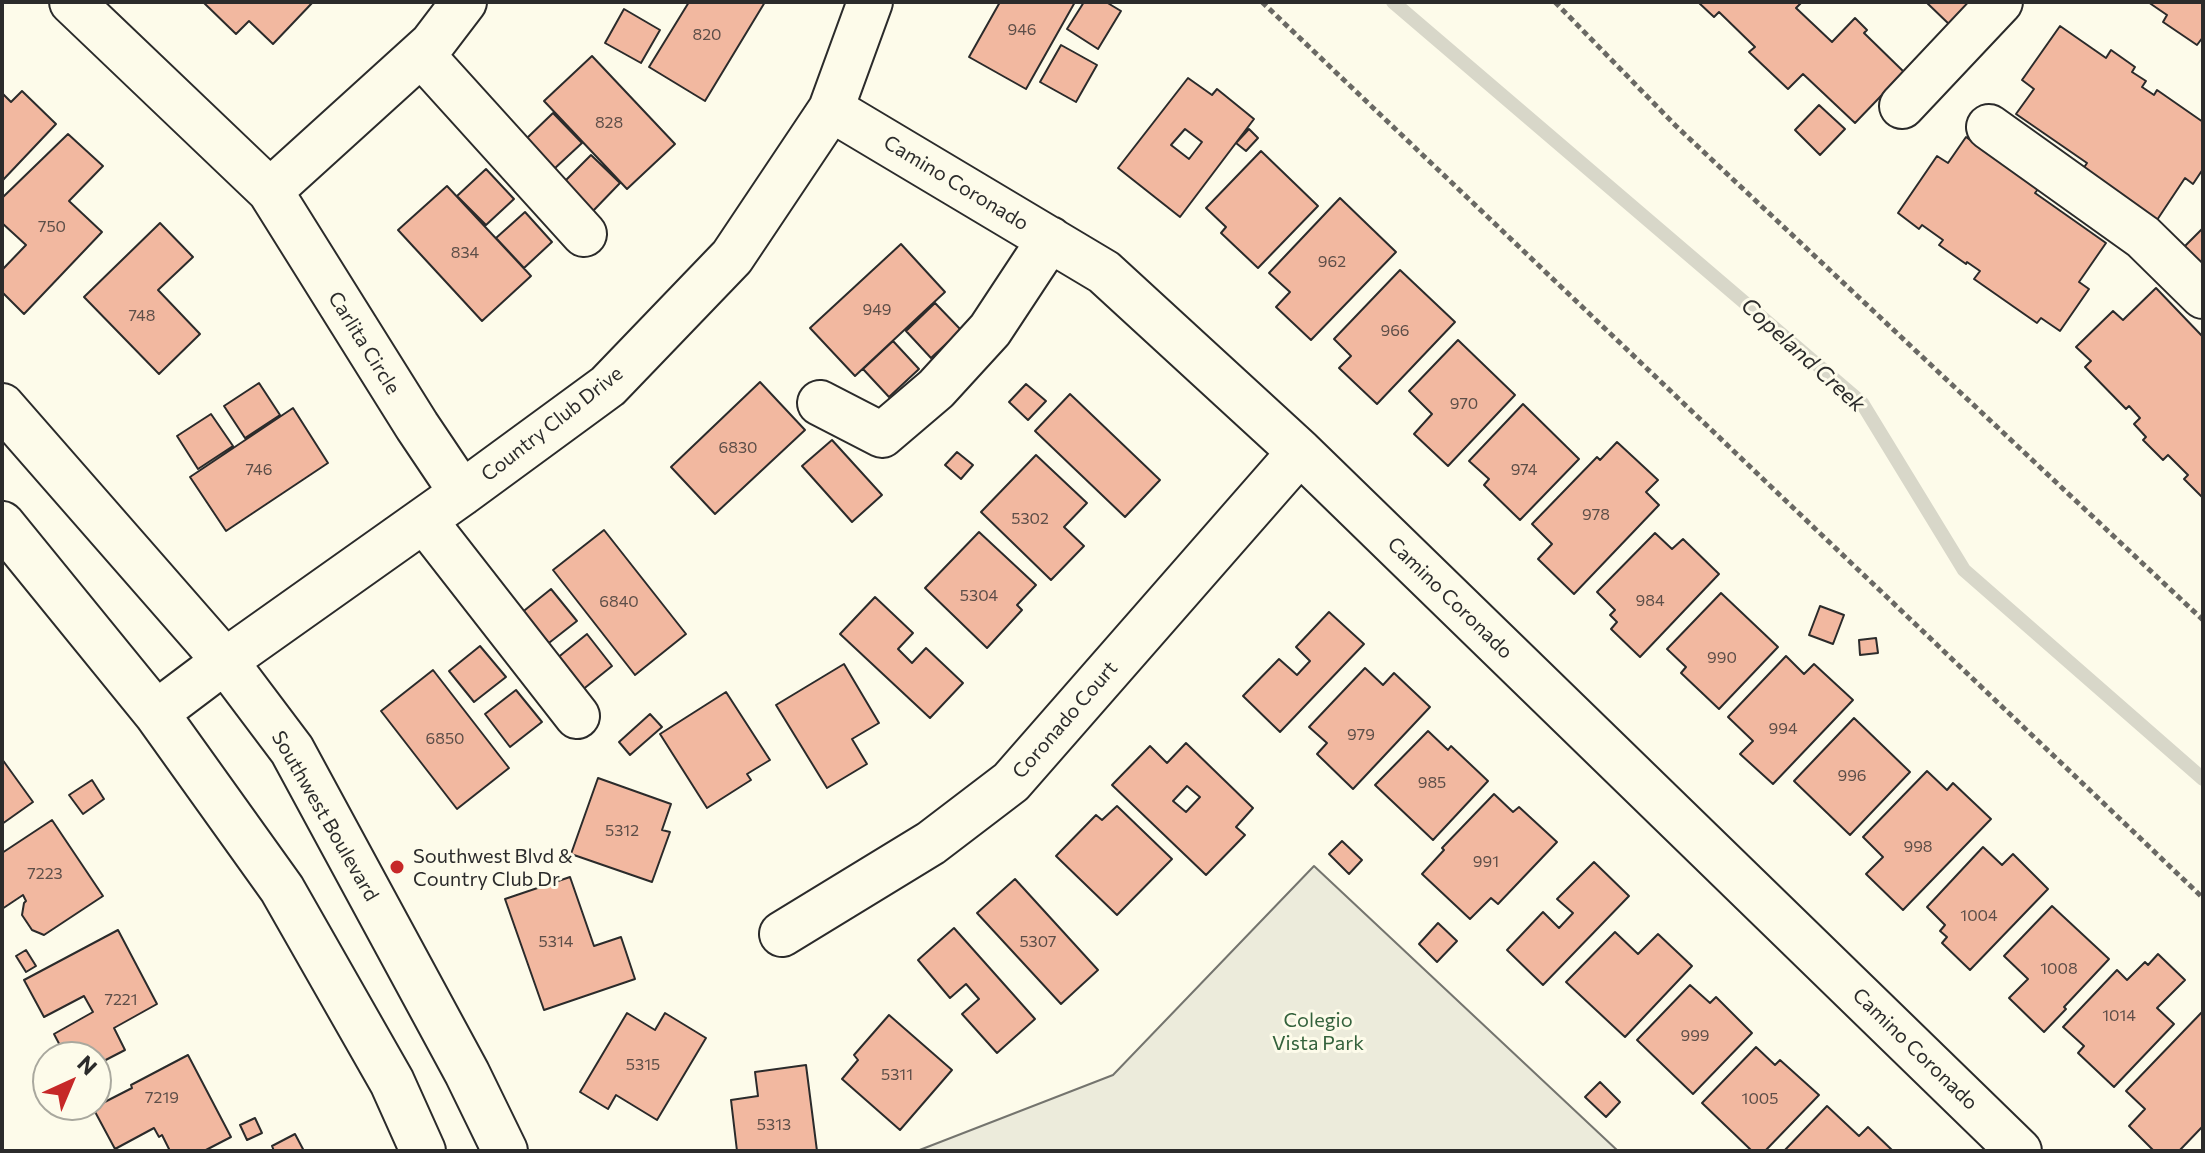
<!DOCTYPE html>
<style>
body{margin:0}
#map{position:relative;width:2205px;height:1153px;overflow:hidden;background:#fdfbea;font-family:Commissioner,sans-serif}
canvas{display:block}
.frame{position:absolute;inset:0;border:4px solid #2b2b2b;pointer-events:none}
.north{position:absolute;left:32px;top:1041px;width:80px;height:80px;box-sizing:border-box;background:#fdfbea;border:2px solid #a9a89e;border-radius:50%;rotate:44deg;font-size:22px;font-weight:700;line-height:32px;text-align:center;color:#2b2b2b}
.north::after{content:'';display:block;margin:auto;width:28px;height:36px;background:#c62828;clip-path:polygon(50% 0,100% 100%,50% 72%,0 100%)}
</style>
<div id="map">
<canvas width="2205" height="1153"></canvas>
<div class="frame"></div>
<div class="north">N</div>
</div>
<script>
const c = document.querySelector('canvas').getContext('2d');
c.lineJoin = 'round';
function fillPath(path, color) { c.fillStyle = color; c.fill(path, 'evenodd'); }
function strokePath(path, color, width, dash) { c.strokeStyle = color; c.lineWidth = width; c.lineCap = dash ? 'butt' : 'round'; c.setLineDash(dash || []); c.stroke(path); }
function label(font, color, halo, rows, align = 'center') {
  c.font = font + ' Commissioner,sans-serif'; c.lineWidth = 6; c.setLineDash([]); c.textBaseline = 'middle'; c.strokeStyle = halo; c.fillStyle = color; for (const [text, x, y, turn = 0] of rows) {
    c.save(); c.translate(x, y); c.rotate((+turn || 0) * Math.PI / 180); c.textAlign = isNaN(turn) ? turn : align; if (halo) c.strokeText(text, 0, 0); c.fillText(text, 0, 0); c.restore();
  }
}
const green = new Path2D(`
 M1314 866 1618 1151H917L1113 1075Z`);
fillPath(green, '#ecebdb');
strokePath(green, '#74746e', 2);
strokePath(new Path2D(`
 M1393 2 1862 403 1964 570 2203 779`), '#d8d7c9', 14);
const building = new Path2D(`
 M203 2H313L273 44 249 21 236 34Z
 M689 2H765L705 101 649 67Z
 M1000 2H1075L1026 89 969 57Z
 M1084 2H1106L1121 11 1098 49 1067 29Z
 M1698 2H1802L1796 8 1832 42 1855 18 1867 30 1864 33 1904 72 1855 123 1803 74 1788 89 1749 52 1755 47 1719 12 1714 17Z
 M1926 2H1973L1951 26Z
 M2148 2H2203V37L2197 45 2163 22 2167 15Z
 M624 9 660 30 641 63 605 43Z
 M2060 26 2106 58 2111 50 2135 67 2132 72 2146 81 2142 87 2154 95 2157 90 2203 122V169L2193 184 2185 178 2157 220 2083 169 2087 163 2016 114 2034 89 2022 80Z
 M1061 45 1097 65 1076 102 1040 82Z
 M592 56 675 144 627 189 544 101Z
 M1188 78 1212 95 1217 89 1254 119 1180 217 1118 168ZM1185 129 1202 142 1189 159 1171 145Z
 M22 91 56 124 2 181V93L11 102Z
 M1819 105 1845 129 1820 155 1795 130Z
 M553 113 582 143 554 169 526 139Z
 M1249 129 1258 138 1246 151 1236 143Z
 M68 134 103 166 69 201 102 232 24 314 2 292V270L26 245 2 223V198Z
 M1966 137 2039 188 2035 193 2106 243 2079 282 2089 289 2060 331 2041 318 2037 323 1974 279 1980 271 1967 262 1966 264 1939 245 1943 240 1922 225 1919 229 1898 213 1937 156 1948 163Z
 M1261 151 1318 206 1258 268 1221 233 1226 227 1206 208Z
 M591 155 620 183 593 211 564 182Z
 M486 169 514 199 486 225 457 196Z
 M447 186 531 276 482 321 398 230Z
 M1340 198 1396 252 1311 340 1276 307 1290 292 1269 273Z
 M525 212 552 242 524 268 496 238Z
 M160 223 193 257 158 290 200 334 159 374 84 297Z
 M2203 228V266L2184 247Z
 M901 244 945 292 855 376 810 328Z
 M1400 270 1455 322 1377 404 1339 368 1351 356 1334 339Z
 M2156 288 2203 337V498L2184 479 2188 475 2168 455 2163 460 2143 440 2146 437 2134 424 2140 418 2129 406 2126 409 2085 367 2091 361 2076 347 2113 311 2123 320Z
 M935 303 961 330 931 358 906 331Z
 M1458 340 1515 395 1448 466 1414 434 1432 414 1409 391Z
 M893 341 919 369 889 397 863 369Z
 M760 382 805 430 715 514 671 467Z
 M259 383 280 415 245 438 224 406Z
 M1026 384 1046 401 1028 420 1009 402Z
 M1070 394 1160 480 1125 517 1035 431Z
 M1523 404 1579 459 1520 520 1484 485 1489 479 1469 461Z
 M293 408 328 463 226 531 190 477Z
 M211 414 233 446 198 469 177 436Z
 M832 440 882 495 852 522 802 466Z
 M1617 442 1658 480 1646 492 1659 505 1574 594 1538 559 1552 544 1532 524 1597 457 1600 460Z
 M957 452 973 465 961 479 945 465Z
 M1036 455 1087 503 1064 527 1084 546 1051 580 981 512Z
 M604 530 686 634 635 675 553 570Z
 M979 532 1036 585 1017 605 1022 610 987 648 925 588Z
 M1655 533 1672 549 1683 539 1719 574 1640 657 1611 629 1617 622 1610 615 1615 610 1597 592Z
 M551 589 577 621 545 646 520 614Z
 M1721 593 1778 647 1719 709 1681 673 1686 667 1667 649Z
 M875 597 913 633 898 649 912 663 926 648 963 683 930 718 840 634Z
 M1820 606 1844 615 1833 644 1809 635Z
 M1329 612 1364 644 1280 732 1243 696 1279 659 1297 675 1310 661 1296 647Z
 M587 634 612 666 581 691 556 659Z
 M1876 638 1878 653 1860 655 1859 640Z
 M480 646 506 677 474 702 449 671Z
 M1786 656 1804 674 1814 664 1853 700 1773 784 1740 754 1753 741 1728 717Z
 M844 664 879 723 852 739 867 764 827 788 776 705Z
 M1365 668 1383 685 1394 673 1430 707 1353 789 1317 754 1327 743 1309 727Z
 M433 670 509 768 457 809 381 711Z
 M516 690 542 722 510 747 485 714Z
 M726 692 770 760 747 774 751 780 707 808 660 734Z
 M650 714 662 727 630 755 619 742Z
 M1854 718 1910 772 1850 835 1794 781Z
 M1428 731 1448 750 1451 746 1488 781 1433 840 1375 785Z
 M1186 743 1253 808 1236 827 1245 835 1206 875 1112 785 1150 746 1167 763ZM1187 786 1200 797 1186 812 1173 801Z
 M2 759 33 802 2 824Z
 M1927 771 1947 790 1953 783 1991 819 1903 910 1866 874 1883 857 1863 837Z
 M598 778 671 804 662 830 670 832 652 882 571 854Z
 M92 780 104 799 83 814 69 795Z
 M1494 794 1513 812 1519 807 1557 842 1498 904 1491 898 1470 919 1422 874 1444 850 1442 848Z
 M1117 806 1172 859 1117 915 1056 856 1096 815 1102 820Z
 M52 820 103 896 44 935 32 930 22 915 24 903 26 901 23 895 2 909V853Z
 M1342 841 1362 860 1349 874 1329 854Z
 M1983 847 2002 865 2013 854 2048 889 1970 970 1942 943 1947 937 1940 931 1945 925 1927 907Z
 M1594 862 1629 896 1543 985 1507 950 1543 912 1559 928 1573 913 1557 899Z
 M570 877 594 946 621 937 635 979 544 1010 505 899Z
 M1015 879 1098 970 1061 1004 977 913Z
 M2052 906 2109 959 2064 1007 2066 1009 2044 1032 2009 998 2028 979 2004 956Z
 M1438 923 1457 941 1437 962 1419 944Z
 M954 928 1035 1019 997 1053 962 1014 979 999 966 984 950 998 918 960Z
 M118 930 157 1004 114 1028 125 1050 96 1065V1057H66L54 1034 93 1012 84 996 44 1017 24 980Z
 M1615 932 1638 954 1658 934 1692 966 1625 1037 1566 982Z
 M26 950 36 966 26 972 16 956Z
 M2158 954 2185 980 2157 1008 2174 1024 2114 1087 2078 1053 2084 1046 2063 1027 2117 970 2127 980 2145 962 2148 965Z
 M1690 985 1710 1003 1716 997 1752 1033 1693 1094 1637 1040Z
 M2203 1011V1126L2179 1151H2154L2129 1126 2145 1109 2126 1091Z
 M627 1013 655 1030 665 1013 706 1038 657 1120 616 1095 608 1109 580 1092Z
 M889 1015 952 1070 900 1130 842 1079 858 1060 854 1055Z
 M1756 1047 1775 1065 1780 1060 1819 1095 1765 1151H1752L1702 1103Z
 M188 1055 231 1137 204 1151H170L162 1135 159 1137 154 1128 115 1149 93 1108 132 1088 131 1085Z
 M806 1065 817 1151H737L731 1100 758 1096 755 1072Z
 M1600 1082 1620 1102 1606 1117 1585 1097Z
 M1827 1106 1859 1136 1868 1127 1893 1151H1784Z
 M255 1118 262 1133 247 1140 240 1125Z
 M295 1134 304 1151H274L272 1146Z`);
fillPath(building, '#f2b8a0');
strokePath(building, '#2b2b2b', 2);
const minor = new Path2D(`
 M72 2 270 191 432 44 464 2
 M421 54 584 234
 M1902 106 2000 2
 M831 109 1104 272 1300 452 2019 1151
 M1989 127 2143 237 2203 296
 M270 191 417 426 462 493
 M820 403 882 435 936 389 990 330 1050 239
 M2 406 225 661 292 750 467 1073 505 1151
 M424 520 577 716
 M2 524 156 713 282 889 392 1082 423 1151
 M156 713 225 661 462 493 608 386 732 257 831 109 870 2
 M782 934 931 843 1011 782 1300 452`);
strokePath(minor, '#2b2b2b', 48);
strokePath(new Path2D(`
 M1262 2 2203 898
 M1555 2 1676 126 2203 620`), '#6a6964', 5, [6, 4]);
strokePath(minor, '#fdfbea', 44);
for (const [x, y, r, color] of [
 [397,867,8,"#c62828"]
]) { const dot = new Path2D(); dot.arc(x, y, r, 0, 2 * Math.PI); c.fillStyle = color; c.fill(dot); strokePath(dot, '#fdfbea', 3); }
label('16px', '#5d4e48', null, [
 ["946",1022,30],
 ["820",707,35],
 ["828",609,123],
 ["750",52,227],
 ["834",465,253],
 ["962",1332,262],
 ["949",877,310],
 ["748",142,316],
 ["966",1395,331],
 ["970",1464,404],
 ["6830",738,448],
 ["746",259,470],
 ["974",1524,470],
 ["978",1596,515],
 ["5302",1030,519],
 ["5304",979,596],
 ["984",1650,601],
 ["6840",619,602],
 ["990",1722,658],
 ["994",1783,729],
 ["979",1361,735],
 ["6850",445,739],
 ["996",1852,776],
 ["985",1432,783],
 ["5312",622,831],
 ["998",1918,847],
 ["991",1486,862],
 ["7223",45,874],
 ["1004",1979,916],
 ["5314",556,942],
 ["5307",1038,942],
 ["1008",2059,969],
 ["7221",121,1000],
 ["1014",2119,1016],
 ["999",1695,1036],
 ["5315",643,1065],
 ["5311",897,1075],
 ["7219",162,1098],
 ["1005",1760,1099],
 ["5313",774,1125]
]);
label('20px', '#2b2b2b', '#fdfbea', [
 ["Camino Coronado",956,183,31],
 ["Carlita Circle",364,343,58],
 ["Country Club Drive",552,424,-38],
 ["Camino Coronado",1450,598,44],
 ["Coronado Court",1065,720,-49],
 ["Southwest Boulevard",325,816,60],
 ["Camino Coronado",1915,1049,44]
]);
label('20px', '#2b2b2b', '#fdfbea', [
 ["Southwest Blvd &",413,856],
 ["Country Club Dr",413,879]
], 'left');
label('20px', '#34623c', '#fdfbea', [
 ["Colegio",1318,1020],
 ["Vista Park",1318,1043]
]);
label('italic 22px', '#2b2b2b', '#fdfbea', [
 ["Copeland Creek",1803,355,42]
]);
</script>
